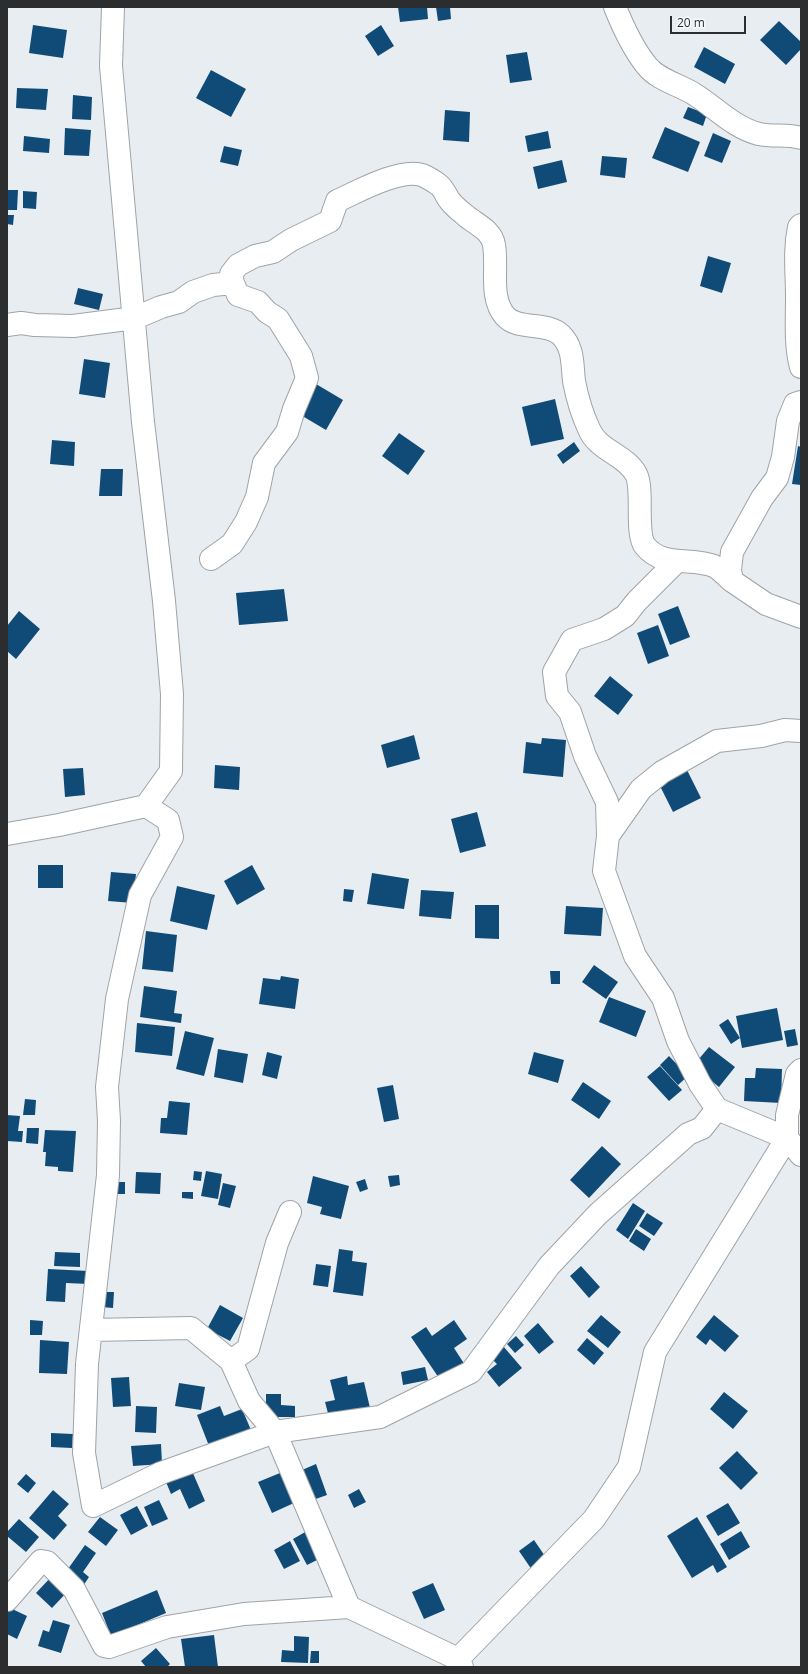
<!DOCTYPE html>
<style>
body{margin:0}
#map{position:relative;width:808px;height:1674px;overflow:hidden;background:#e8edf1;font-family:"Open Sans",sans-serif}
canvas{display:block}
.frame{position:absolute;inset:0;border:8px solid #2c2d2f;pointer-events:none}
.scale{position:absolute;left:670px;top:16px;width:76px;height:18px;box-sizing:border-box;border:2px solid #2c2d2f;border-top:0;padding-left:5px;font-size:12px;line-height:14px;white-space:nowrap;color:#2c2d2f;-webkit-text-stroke:3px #f6fafe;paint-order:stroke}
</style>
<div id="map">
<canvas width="808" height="1674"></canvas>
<div class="frame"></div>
<div class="scale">20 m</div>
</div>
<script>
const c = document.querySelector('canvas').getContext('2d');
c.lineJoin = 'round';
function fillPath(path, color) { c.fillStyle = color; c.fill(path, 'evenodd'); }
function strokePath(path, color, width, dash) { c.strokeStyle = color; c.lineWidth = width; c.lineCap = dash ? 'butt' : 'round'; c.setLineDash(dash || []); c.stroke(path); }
fillPath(new Path2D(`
 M398 7H427L428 19 400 22Z
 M436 7H450L451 19 438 21Z
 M779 21 801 42V49L786 65 760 40Z
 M33 25 67 30 63 58 29 53Z
 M381 25 394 46 378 56 365 36Z
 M704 47 735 64 725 84 694 67Z
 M527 52 532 80 510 83 506 55Z
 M211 70 246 89 231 117 196 98Z
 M17 88 48 89 46 110 16 108Z
 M73 95 92 97 91 120 72 119Z
 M688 107 707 114 703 126 683 118Z
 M445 110 470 112 469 142 443 140Z
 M665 127 700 142 688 172 652 158Z
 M65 128 91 130 89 156 64 155Z
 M548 131 551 148 528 152 525 136Z
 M713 133 731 141 722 163 704 156Z
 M24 136 50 139 49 153 23 151Z
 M224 146 242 150 238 166 220 162Z
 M602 156 627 158 625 178 600 175Z
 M562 160 567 182 538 189 533 167Z
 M7 190H18L17 210H7Z
 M23 191 37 192 36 209 23 208Z
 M7 215H14L13 225 7 224Z
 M708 256 731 263 722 293 700 286Z
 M78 288 103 294 99 310 74 304Z
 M84 359 110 363 105 398 79 394Z
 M316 384 343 400 326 430 299 414Z
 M555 399 564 439 531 446 522 407Z
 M399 433 425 451 408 475 382 456Z
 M52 440 75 442 74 466 50 464Z
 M574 442 580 451 563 464 557 455Z
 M798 446 801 447V485L792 484Z
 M101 469H123L122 496H99Z
 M284 589 288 621 239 625 236 593Z
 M678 606 690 637 670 645 658 614Z
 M19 611 40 629 16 659 7 651V626Z
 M658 625 669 656 648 664 637 633Z
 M610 676 633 695 618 715 594 696Z
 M414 735 420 759 387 768 381 745Z
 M542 738 566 740 563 777 523 773 526 742 541 744Z
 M215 765 240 767 239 790 214 788Z
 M83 768 85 795 65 797 63 769Z
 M686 768 701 798 673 812 658 782Z
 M477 812 486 846 460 853 451 819Z
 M38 865H63V888H38Z
 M252 865 265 889 237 905 224 881Z
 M111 872 136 874 133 903 108 901Z
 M372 873 409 879 404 909 367 904Z
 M177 886 215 895 207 930 170 921Z
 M344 889 354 890 352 902 343 901Z
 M421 890 454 892 451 919 419 916Z
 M475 905H499V939L475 938Z
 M566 906 603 908 601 936 564 934Z
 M146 931 177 935 173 972 142 969Z
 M594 965 618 982 606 999 582 982Z
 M550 971H560V984H551Z
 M281 976 299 979 295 1009 259 1004 263 978 280 980Z
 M144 986 177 991 174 1013 182 1014 181 1023 140 1017Z
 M609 997 646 1011 636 1037 599 1022Z
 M777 1008 783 1040 742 1048 736 1016Z
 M728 1019 740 1038 731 1044 719 1025Z
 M137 1023 175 1027 172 1056 135 1052Z
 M795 1029 798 1045 787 1047 784 1031Z
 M185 1031 214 1038 204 1076 176 1069Z
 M709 1047 735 1067 719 1087 693 1066Z
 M218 1049 248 1054 243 1083 214 1077Z
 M267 1052 282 1056 277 1079 262 1075Z
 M534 1052 564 1060 558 1083 528 1074Z
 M669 1056 688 1076 678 1085 660 1065Z
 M660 1066 682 1090 669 1101 647 1077Z
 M756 1068 782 1069 781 1103 744 1101 745 1078H755Z
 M583 1082 611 1101 599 1119 571 1100Z
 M393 1085 399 1119 384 1122 377 1088Z
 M25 1099 36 1100 35 1115H23Z
 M169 1101 190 1103 187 1135 160 1133 161 1118H167Z
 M7 1115 20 1116 18 1131H23L22 1142 7 1141Z
 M27 1128H39L38 1144 26 1143Z
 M45 1130 76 1131 73 1172 58 1171V1167L45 1166 46 1152H43Z
 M602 1146 621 1164 589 1198 570 1180Z
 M194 1171 202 1172 201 1181 193 1180Z
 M206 1171 222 1174 218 1199 201 1196Z
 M136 1172 161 1173 160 1194 135 1193Z
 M399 1175 400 1185 390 1187 388 1176Z
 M313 1176 349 1186 341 1219 320 1214 322 1207 307 1203Z
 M365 1179 368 1189 360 1192 356 1182Z
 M111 1182H125V1194H111Z
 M223 1183 236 1186 230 1208 218 1205Z
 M182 1192H193V1199L182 1198Z
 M633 1203 645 1211 628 1239 616 1230Z
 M647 1213 663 1223 654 1236 639 1226Z
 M636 1229 651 1239 644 1251 629 1241Z
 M339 1249 353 1251 352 1261 367 1263 363 1296 333 1292Z
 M55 1252 80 1253V1267L54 1266Z
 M316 1264 331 1266 328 1287 313 1285Z
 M581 1266 600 1287 589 1298 570 1276Z
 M48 1269 89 1271V1284L66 1283 65 1302 46 1301Z
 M102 1292H114L113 1308 102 1307Z
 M220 1305 243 1318 230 1341 207 1329Z
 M601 1315 621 1332 608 1348 587 1331Z
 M714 1315 739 1336 725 1352 710 1339 706 1345 696 1337Z
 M30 1320 43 1321 42 1335H30Z
 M454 1320 467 1339 454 1348 465 1365 441 1381 411 1337 426 1327 432 1336Z
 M538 1323 554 1342 539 1354 524 1336Z
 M516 1336 524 1345 515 1353 507 1344Z
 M587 1338 604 1353 594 1365 577 1350Z
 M40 1340 69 1342 67 1374 39 1373Z
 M503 1346 522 1368 499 1387 487 1372 497 1364 490 1357Z
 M425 1367 428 1380 403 1385 401 1372Z
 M347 1376 348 1385 364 1382 370 1408 329 1417 325 1402 335 1400 330 1380Z
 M129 1377 131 1406 113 1407 111 1378Z
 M179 1383 205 1387 201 1410 175 1406Z
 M724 1392 748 1411 733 1429 710 1409Z
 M266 1394H281V1405L295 1406V1417H266Z
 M136 1406 157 1407 156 1433 135 1432Z
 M220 1406 224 1416 242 1409 251 1430 209 1446 197 1415Z
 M51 1433 73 1434 72 1448 51 1447Z
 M161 1444 162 1464 133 1466 131 1446Z
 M737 1451 758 1473 741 1490 719 1468Z
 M316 1464 327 1495 307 1502 295 1473Z
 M192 1471 205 1501 189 1509 180 1489 171 1494 166 1482Z
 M280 1473 294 1503 272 1513 258 1482Z
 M26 1474 36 1483 28 1493 17 1484Z
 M359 1489 366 1502 354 1508 348 1495Z
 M53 1490 69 1504 58 1516 67 1525 54 1540 29 1518Z
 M159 1500 168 1519 152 1526 144 1507Z
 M728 1503 740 1523 718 1536 706 1516Z
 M137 1506 148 1526 131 1535 120 1515Z
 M100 1517 118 1530 106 1546 88 1532Z
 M697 1517 727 1567 717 1573 713 1565 692 1578 667 1536Z
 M19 1519 39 1537 26 1552 7 1536V1532Z
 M307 1531 321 1558 307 1565 293 1539Z
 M741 1531 750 1547 729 1560 720 1544Z
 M534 1540 547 1559 532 1570 519 1551Z
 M290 1541 300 1561 284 1569 274 1550Z
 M85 1545 96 1553 83 1572 89 1577 81 1589 63 1576Z
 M53 1575 69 1590 52 1608 36 1593Z
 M433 1583 445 1610 424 1619 412 1592Z
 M157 1590 166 1613 111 1636 102 1613Z
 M8 1607 27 1616 17 1639 7 1634Z
 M53 1620 70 1625 61 1653 38 1646 43 1630 49 1632Z
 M214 1635 218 1667H185L181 1639Z
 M294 1636 309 1637 308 1663 281 1662 282 1650 294 1651Z
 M156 1648 170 1664 167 1667H146L141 1661Z
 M311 1651H319V1663H310Z`), '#104b77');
const minor = new Path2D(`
 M615 7C623 27 633 49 647 66 658 80 680 85 694 94 715 107 734 128 759 134 773 137 787 134 801 138
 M801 225 799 227C794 251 797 273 797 297 797 320 795 345 801 367
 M7 325 21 323 35 325 73 326 135 318 161 307 179 302 193 292 213 285 233 283 231 274 238 265 255 256 273 252 291 240 330 221 337 201C357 192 400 168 422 175 427 177 435 182 439 185 444 189 446 196 450 201 454 206 460 211 465 215 475 224 492 230 494 245 498 268 489 297 505 316 518 331 547 321 561 335 574 348 572 365 574 381 577 397 582 414 589 429 598 451 625 454 636 474 644 489 635 533 645 546 663 568 691 557 714 566 720 569 726 576 732 581
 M801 402 795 404 788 421 783 457 777 478 762 498 732 552 730 570 732 581 766 604 801 617
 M211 559 232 544 246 522 257 497 264 463 287 432 294 409 307 378 301 356 278 319 267 312 258 302 238 295 233 283
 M676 562 637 601 625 616 604 629 572 640 554 672 557 696 570 712 585 756 607 802 608 836 604 871 635 956 663 998 678 1041 700 1084 717 1109
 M146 806 168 820 172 837 140 895 117 999 107 1087 109 1121 108 1175 87 1364 84 1453 93 1506 161 1473 275 1432 380 1417 471 1372 549 1266 598 1214 688 1134 702 1128 717 1109 787 1138 655 1352 629 1467 594 1519 458 1659
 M7 834 59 825 146 806 171 771 172 694 164 601 143 422 111 66 113 7
 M608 836 641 789 662 772 717 741 761 736 785 730 801 731
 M801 1070 797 1074 787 1115V1138L801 1155
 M91 1330 191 1328 231 1361 249 1401 275 1432 349 1607
 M231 1361 248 1349 277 1243 290 1212
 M7 1600 41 1561 47 1562 74 1589 104 1646 109 1647 167 1627 244 1614 349 1607 458 1659 462 1667`);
strokePath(minor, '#9fa3a7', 24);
strokePath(minor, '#fff', 22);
</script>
